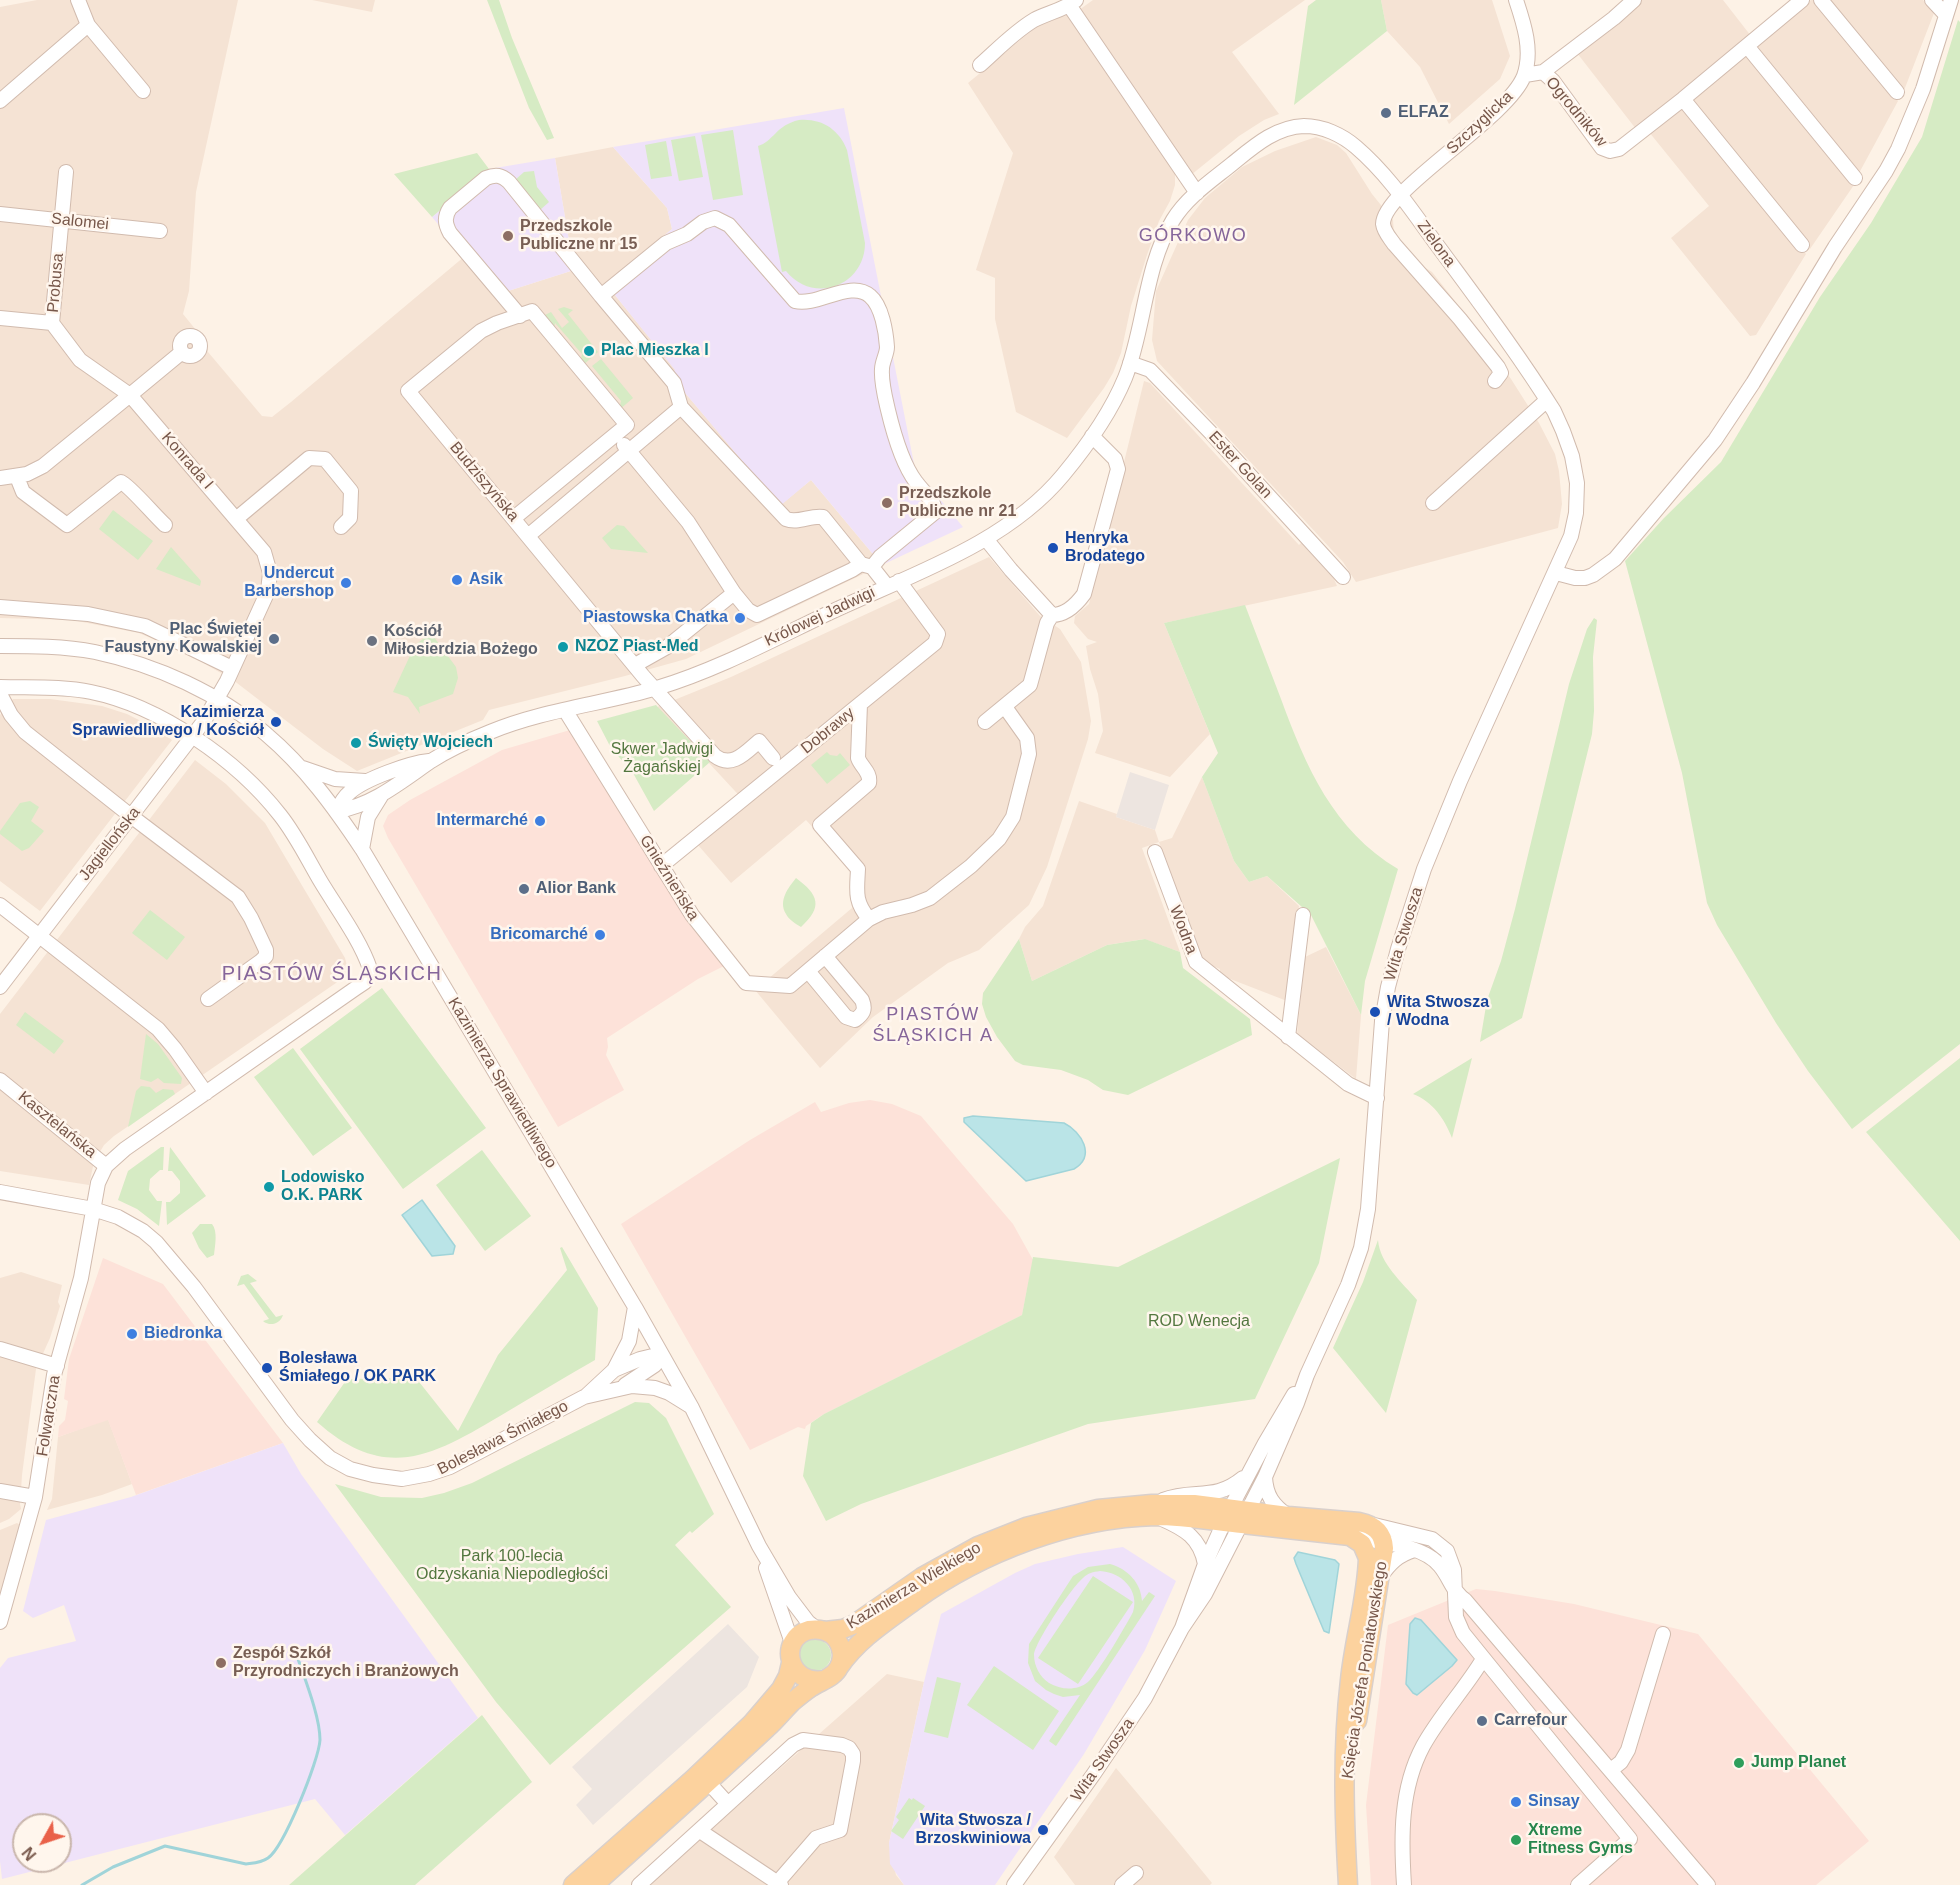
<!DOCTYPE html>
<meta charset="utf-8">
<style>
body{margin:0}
#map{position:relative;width:1960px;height:1885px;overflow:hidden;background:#fdf2e6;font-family:Helvetica,sans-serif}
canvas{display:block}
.north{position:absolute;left:12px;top:1813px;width:60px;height:60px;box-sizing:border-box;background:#fff6ed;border:2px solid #c9b6ac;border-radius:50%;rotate:230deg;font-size:16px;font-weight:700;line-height:24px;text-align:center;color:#77574a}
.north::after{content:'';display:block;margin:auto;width:21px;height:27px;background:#e96149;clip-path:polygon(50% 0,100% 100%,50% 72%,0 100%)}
</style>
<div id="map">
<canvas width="1960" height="1885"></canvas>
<div class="north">N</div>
</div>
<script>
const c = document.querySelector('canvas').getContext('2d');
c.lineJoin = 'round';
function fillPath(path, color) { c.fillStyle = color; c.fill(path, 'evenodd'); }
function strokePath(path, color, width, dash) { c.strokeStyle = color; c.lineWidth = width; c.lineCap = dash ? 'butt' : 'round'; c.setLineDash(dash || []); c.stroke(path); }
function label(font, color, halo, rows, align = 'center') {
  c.font = font + ' Helvetica,sans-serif'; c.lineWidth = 5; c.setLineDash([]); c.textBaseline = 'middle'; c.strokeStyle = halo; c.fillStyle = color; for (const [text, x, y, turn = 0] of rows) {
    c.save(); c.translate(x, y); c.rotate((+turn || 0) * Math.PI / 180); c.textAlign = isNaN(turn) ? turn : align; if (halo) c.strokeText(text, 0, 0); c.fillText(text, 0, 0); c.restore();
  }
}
fillPath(new Path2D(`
 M37 0H238L196 192 189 291 183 314 200 335 208 352 262 416 272 417 291 402 465 256 505 292 574 270 555 158 613 147 667 208 672 229 606 284 676 370 670 375 780 505 811 480 882 565 686 659 625 676 489 710 483 720 357 771 323 749 233 680 186 653 139 633 72 620 0 618V7Z
 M312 0H375L372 12Z
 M1093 0H1305L1232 52 1279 114 1264 120 1239 136 1191 175 1079 10Z
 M1381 0H1492L1510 56 1500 79 1449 124 1420 67 1387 31Z
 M1642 0H1723L1751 36 1636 129 1577 53Z
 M1811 0H1815L1898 101 1858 175 1753 47Z
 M1828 0H1923L1934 13 1903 93Z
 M1067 10 1175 171V185L1170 201 1159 221 1147 255 1131 306 1121 353 1113 373 1104 388 1067 438 1016 412 995 319V278L976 270 1013 153 968 83 1036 27Z
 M1748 51 1856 182 1810 249 1689 101Z
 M1682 105 1806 254 1756 335 1750 336 1671 238 1709 206 1649 132Z
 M1316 137 1337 145 1346 153 1372 194 1393 220 1394 234 1413 260 1432 272 1451 296 1511 379 1539 423 1555 454 1559 471 1562 504 1558 528 1356 582 1343 562 1157 361 1152 340 1156 291 1188 220 1205 198 1242 167 1275 151Z
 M1144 381 1150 383 1299 545 1301 543 1334 579 1337 586 1164 623 1210 734 1170 777 1095 753 1103 731 1098 694 1090 669 1086 646 1097 642 1088 639 1074 623 1075 616 1089 604Z
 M989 557 1040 616 1060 629 1081 662 1091 721 1088 739 1047 867 1029 905 979 950 948 963 873 1017 820 1068 755 990 852 908 850 869 806 820 731 883 698 845 747 804 657 707 731 677Z
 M13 699H50L102 706 127 714 151 726 172 740 40 911 0 881V715Z
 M195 760 226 784 265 823 345 958 349 974 114 1136 104 1145 94 1162 89 1185 0 1171V1014Z
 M1202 777 1234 861 1249 882 1267 876 1299 906 1287 1001 1220 975V969L1200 961 1159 842 1142 848 1180 952 1144 939 1107 945 1032 981 1019 939 1025 927 1043 906 1079 801 1117 814 1116 817 1155 830 1159 842 1172 838Z
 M1326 947 1361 1015 1356 1079 1297 1034 1305 957Z
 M21 1272 62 1285 58 1302 60 1306 50 1338 36 1369 22 1475 20 1504 21 1509 9 1519 0 1523V1278Z
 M108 1419 132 1484 102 1495 47 1510 52 1499 58 1437Z
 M17 1523 20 1525 0 1594V1530Z
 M887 1674 924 1682 889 1843 896 1875 904 1885H648Z
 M1116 1768 1171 1833 1212 1883 1210 1885H1075L1054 1857Z`), '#f5e3d4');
fillPath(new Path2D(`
 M570 730 639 837 689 924 724 966 698 979 607 1038 608 1047 606 1055 624 1090 558 1127 388 838 383 826 388 815 410 800 502 750Z
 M870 1100 892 1104 921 1116 1013 1224 1033 1260 1022 1315 824 1414 806 1426 805 1429 798 1427 750 1450 621 1224 750 1140 815 1102 821 1112 849 1103Z
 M103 1258 163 1284 283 1443 136 1495 108 1420 58 1437 59 1426 65 1420 68 1401 64 1399 69 1359Z
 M1476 1589 1495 1591 1574 1604 1698 1634 1869 1841 1816 1885H1371L1366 1805 1388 1625Z`), '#fde2d9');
fillPath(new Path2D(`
 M1130 772 1169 785 1155 830 1116 817Z
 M728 1624 759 1657 747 1687 593 1825 576 1805 592 1789 572 1767Z`), '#ede5e0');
fillPath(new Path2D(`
 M844 108 915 469 963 527 882 565 811 480 780 506 670 375 675 370 606 284 672 229 667 208 613 147Z
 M555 158 574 270 505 292 499 297 432 217 489 169Z
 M283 1443 301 1474 478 1718 345 1835 315 1799 2 1879 0 1861V1668L8 1658 76 1641 64 1605 33 1618 23 1611 46 1520 131 1497ZM24 1825H60V1861H24Z
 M1123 1547 1176 1581 1145 1650 1084 1754 995 1885H904L890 1864 889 1843 924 1682 941 1614 1015 1573 1035 1564 1078 1554Z`), '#efe2f9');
fillPath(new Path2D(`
 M487 0H499L512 38 554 138 547 140 529 108Z
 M1316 0H1381L1387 31 1294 105 1308 6Z
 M1958 20 1960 22V1044L1852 1129 1808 1071 1776 1023 1717 925 1707 903 1682 773 1625 561 1664 518 1721 462 1820 297 1871 223 1922 137Z
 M799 120C821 118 839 129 847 150L865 243C865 286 813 305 786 271L782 272 758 146C773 142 776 125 799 120Z
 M733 130 743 195 713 200 701 135Z
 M695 136 703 177 679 181 671 140Z
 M666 141 672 176 651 179 645 145Z
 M477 153 489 169 432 217 394 174Z
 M534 171 537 187 549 202 540 210 515 180 524 172Z
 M564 307 573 310 568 314 598 352 582 366 580 363 582 354 555 323 554 332 543 316 551 312 562 328 569 322 558 309Z
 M601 359 633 398 619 410 621 401 592 366Z
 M113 510 153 541 138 560 99 529Z
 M617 525 624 526 648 553 611 549 602 538Z
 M171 547 201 581 200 586 156 569Z
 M1245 605C1257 636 1269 668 1281 699 1306 767 1333 830 1398 869L1365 981 1361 1015 1311 915 1267 876 1249 882 1234 861 1202 777 1218 753 1164 623Z
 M1594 618 1597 620 1593 657 1594 711 1592 734 1522 1018 1480 1042 1487 1000 1501 961 1515 909 1569 684 1587 629Z
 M431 633 456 667 458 678 453 694 419 707 420 714 408 697 393 692 415 645Z
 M656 705 710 762 654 811 633 773 611 748 597 721Z
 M827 752 830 755 837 756 840 753 850 765 827 784 811 765Z
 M30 801 39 807 31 821 44 831 29 848 22 851 0 834V831L20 803Z
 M796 878C819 895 823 907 801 927 796 924 788 919 786 914 778 901 788 888 796 878Z
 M150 910 185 937 167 960 132 933Z
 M1019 939 1032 981 1107 945 1145 939 1180 952 1183 968 1250 1019 1252 1035 1128 1095 1103 1090 1088 1080 1061 1070 1023 1065 1015 1061 997 1037 986 1017 982 1004 983 993Z
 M382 988 486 1128 403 1189 300 1049Z
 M25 1012 64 1041 54 1054 16 1025Z
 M146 1034 158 1044 182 1078 181 1084 164 1083 158 1078 151 1082 140 1079Z
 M293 1048 352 1128 313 1156 254 1077Z
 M1472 1058 1452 1138C1444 1118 1433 1102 1413 1094Z
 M1960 1058V1241L1866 1132Z
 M141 1086 150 1087 156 1093 163 1089 173 1090 175 1094 128 1127 136 1091Z
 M161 1147H164L163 1170H160L150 1179 149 1190 157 1201H162L159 1226 137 1209 118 1200 128 1171Z
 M170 1147 206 1196 167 1225 166 1202H170L180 1193V1181L172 1171H168Z
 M482 1150 531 1216 485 1251 436 1185Z
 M1340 1158 1319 1263 1255 1399 1088 1424 861 1504 826 1521 803 1476 811 1423 824 1414 1022 1315 1033 1257 1118 1267Z
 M200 1224H212C218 1231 215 1246 214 1255L207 1258 199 1248 192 1233Z
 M1378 1240C1380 1264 1402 1282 1417 1300L1386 1413 1333 1348 1363 1282Z
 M562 1247 598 1308 595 1360C563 1378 532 1397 500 1416 431 1457 385 1482 317 1422L347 1379 416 1378 458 1431 498 1355 567 1270 560 1248Z
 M248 1274 257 1281 250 1283 276 1317 283 1315C280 1324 270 1327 263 1321L269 1319 244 1284 237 1286 241 1276Z
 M635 1402 649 1403 666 1418 714 1514 692 1533 690 1531 675 1545 731 1607 550 1765 496 1702 335 1484 381 1497 422 1498 444 1493 472 1483Z
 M1110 1564C1128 1569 1141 1583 1142 1601L1149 1592 1155 1596 1056 1746 1049 1741 1080 1695 1063 1697 1054 1694 1046 1690 1035 1681 1028 1663 1029 1644 1073 1576 1088 1567ZM1100 1571C1121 1572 1140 1590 1133 1612 1125 1627 1099 1672 1088 1682 1077 1691 1061 1690 1049 1683 1040 1677 1034 1666 1034 1655 1035 1642 1072 1587 1083 1578 1088 1573 1093 1572 1100 1571Z
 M1093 1576 1133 1602 1078 1684 1038 1658Z
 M799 1655a16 16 0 1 1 32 0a16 16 0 1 1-32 0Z
 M994 1666 1059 1711 1033 1750 967 1705Z
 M937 1677 961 1683 948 1738 924 1732Z
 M482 1715 532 1782 415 1885H289Z
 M909 1798 912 1800 913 1798 925 1806 903 1839 891 1831 899 1820 896 1817Z`), '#d6ebc4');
const water = new Path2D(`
 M973 1116 1064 1123C1082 1132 1096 1156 1074 1169L1026 1181 964 1122V1118Z
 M422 1200 455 1246 453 1254 432 1256 402 1215Z
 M1298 1552 1335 1560 1339 1564 1329 1633 1324 1631 1296 1564 1294 1558Z
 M1415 1618 1421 1620 1457 1660 1452 1666 1417 1695 1413 1693 1406 1684 1410 1624Z`);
fillPath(water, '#bae4e7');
strokePath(water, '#a0d4d9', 1.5);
strokePath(new Path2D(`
 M82 1885 113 1867 165 1846 246 1864C254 1863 261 1863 268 1858 284 1847 319 1760 320 1740 320 1715 303 1675 295 1650`), '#a0d4d9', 3);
const minor = new Path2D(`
 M78 0 88 25
 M1821 0 1897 92
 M1932 0 1946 15
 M1069 5 1197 193
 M1747 46 1855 178
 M980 65C997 50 1014 32 1034 20 1047 13 1064 10 1076 0
 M1543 72 1614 18 1634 0
 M1525 75 1543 72 1553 81 1602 148 1610 151 1619 149 1683 99 1802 0
 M1683 99 1802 245
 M0 101 88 25 143 91
 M66 172 52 323 80 360 130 395 182 352
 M0 214 160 231
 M601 296 674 383 681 407
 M520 316 450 233C445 224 444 217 450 208L486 178C496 174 501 175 509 182L601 296 666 243 687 234 703 222 715 218 729 225 795 301C817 307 851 279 870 296 882 306 886 332 887 347 887 354 882 362 882 369 881 382 885 397 888 410 893 431 903 465 916 482 922 491 935 500 935 512L880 557 872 567
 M0 318 52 323
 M180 346a10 10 0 1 1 20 0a10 10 0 1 1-20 0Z
 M1130 363 1150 370 1212 434 1343 577
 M1495 381 1501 373 1498 367 1460 319 1394 244C1390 238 1384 232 1383 224 1383 190 1507 119 1524 76 1533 51 1524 24 1516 0
 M624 445 688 522 734 593
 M17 477 23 492 67 525 121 482C130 486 154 515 165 525
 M0 478 27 474 43 466 130 395 264 552 270 573 268 591 227 681 204 721 0 987
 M1433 503 1547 400
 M514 518 627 425 532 311 497 323 481 331 408 391 643 676 715 756C732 769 746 752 759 741L773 758
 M236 519 309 458 325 459 351 491 350 518 341 527
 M529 535 681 407 786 519C798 524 810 515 823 517L861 564 872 567 887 586
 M1556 573 1575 578H1585L1593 575 1615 559 1715 440 1753 383 1835 247 1886 171 1898 149 1923 89 1951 0
 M0 607 88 614 145 626 232 668
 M1052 615C1066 615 1076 605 1084 594L1118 469 1115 459 1092 436
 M0 646C32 646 64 646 95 652 156 665 219 693 266 734 305 767 334 807 362 849L635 1307 692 1408 759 1546 789 1597 808 1622 817 1629
 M635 665 667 647 734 593 748 610 757 615 852 570 861 564
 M0 687C30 688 61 686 91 692 160 706 237 760 280 815 296 835 308 860 321 882 336 907 361 941 370 969L365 982 356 988 125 1149 106 1166 98 1183 81 1278 54 1375 35 1497 0 1622
 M0 694 11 715 25 732 131 816 238 897 251 918 266 950V956L261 961 208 999
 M860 704 858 758C861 767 871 772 869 783L820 825 858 869C857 891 854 901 869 919
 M565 710 692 915 746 983 790 986 869 919 883 912 912 905 930 898 971 866 999 839 1013 817 1029 754 1027 738 1005 707
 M985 722 1030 685 1047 623 1052 615 1011 570 986 539
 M303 768 335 779 365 781
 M337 811C372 806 402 781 431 761 448 750 470 740 490 732 543 710 602 704 657 688 717 670 774 639 831 612 910 575 1006 544 1063 475 1087 446 1111 412 1125 378 1145 328 1144 268 1173 220 1187 197 1211 181 1232 164 1253 147 1275 127 1304 126 1323 126 1342 135 1356 147 1390 176 1414 214 1440 249 1479 302 1519 355 1554 411L1563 431 1572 456 1577 483 1576 513 1571 536 1460 781 1424 869 1398 949 1388 987 1382 1021 1368 1209 1361 1248 1348 1285 1307 1375 1297 1403 1265 1477 1205 1594 1182 1628
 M337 811C340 804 344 797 350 792 365 779 409 763 429 761
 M362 849 368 817 381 796
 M1155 852 1196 962 1348 1084 1377 1098
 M661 866 935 643 938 634 899 581
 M0 905 158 1029 175 1049 206 1093
 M808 971 846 1017 855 1020C863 1014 866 1010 862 1000L825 956
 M1288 1037 1303 915
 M0 1080 106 1166
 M0 1192 93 1209 118 1217 143 1231 156 1242 194 1287 292 1420 310 1440 330 1458 350 1469 373 1475 402 1479 429 1474 450 1467 479 1452 584 1397 632 1386 655 1388 669 1393 690 1406
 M0 1349 57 1366
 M614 1370 629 1341 635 1307
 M625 1385 655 1365 661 1354
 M586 1396 614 1370 640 1359 661 1354
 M1265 1477C1266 1496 1273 1505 1288 1516
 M0 1491 35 1497
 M1163 1500C1194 1488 1214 1502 1243 1478
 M1162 1519C1185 1529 1200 1538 1205 1564
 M1370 1524 1432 1539 1447 1551 1454 1570 1456 1617 1463 1633 1630 1839 1578 1885
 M1354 1537C1379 1542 1424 1545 1440 1566 1450 1578 1452 1591 1465 1600L1708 1885
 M766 1568 791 1640V1649
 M1381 1576C1390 1563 1398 1555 1414 1550
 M1611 1770 1621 1762 1628 1750 1663 1634
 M708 1782 728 1804
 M700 1831 781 1885
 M639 1885 793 1745 803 1740 842 1745 849 1748 853 1754V1761L840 1830 816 1838 777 1883
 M1014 1885 1093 1775 1145 1698 1182 1628 1205 1564 1230 1509 1265 1443 1294 1394
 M1122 1885 1136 1873
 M1404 1885C1401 1838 1400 1789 1423 1746 1440 1715 1465 1689 1483 1659`);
const major = new Path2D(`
 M825 1631 843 1629 853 1625 922 1577 978 1546 1026 1527 1098 1509 1152 1504H1194L1288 1516 1359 1522C1374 1525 1383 1532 1384 1548L1357 1721
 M839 1667C858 1639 887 1621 914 1601 982 1552 1071 1518 1156 1516 1184 1516 1213 1521 1242 1524 1278 1528 1314 1532 1350 1536L1362 1544 1368 1558C1367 1597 1354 1640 1350 1680 1342 1748 1344 1816 1348 1885
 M573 1885 693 1779 752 1723 781 1689 788 1676 791 1663
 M594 1885C652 1833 710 1781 767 1728 776 1720 783 1711 792 1702 798 1697 804 1692 810 1688 820 1681 834 1678 839 1667 845 1656 841 1641 831 1634 825 1630 816 1629 809 1630 777 1639 788 1686 824 1680`);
strokePath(minor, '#d1bbae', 16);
strokePath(major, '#d9d0cc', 21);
strokePath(minor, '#fff', 14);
strokePath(major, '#fcd29e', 18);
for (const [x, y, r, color] of [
 [1386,113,6,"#5c6f8a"],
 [508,236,6,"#8d6e63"],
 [589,351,6,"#0f9aa8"],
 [887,503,6,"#8d6e63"],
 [1053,548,6,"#1a4fb4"],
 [457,580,6,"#3f7fe0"],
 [346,583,6,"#3f7fe0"],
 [740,618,6,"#3f7fe0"],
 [274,639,6,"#5c6f8a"],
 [372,641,6,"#6b7280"],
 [563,647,6,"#0f9aa8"],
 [276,722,6,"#1a4fb4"],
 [356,743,6,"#0f9aa8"],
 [540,821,6,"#3f7fe0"],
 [524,889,6,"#5c6f8a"],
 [600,935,6,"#3f7fe0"],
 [1375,1012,6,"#1a4fb4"],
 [269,1187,6,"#0f9aa8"],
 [132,1334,6,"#3f7fe0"],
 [267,1368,6,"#1a4fb4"],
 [221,1663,6,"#8d6e63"],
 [1482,1721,6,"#5c6f8a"],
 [1739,1763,6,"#2e9e5b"],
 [1516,1802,6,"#3f7fe0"],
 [1043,1830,6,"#1a4fb4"],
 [1516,1840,6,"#2e9e5b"]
]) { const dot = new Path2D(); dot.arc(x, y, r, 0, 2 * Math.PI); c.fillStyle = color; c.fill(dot); strokePath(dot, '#fff6ed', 2); }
label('16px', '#77574a', '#fff6ed', [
 ["Ogrodników",1576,112,50],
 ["Szczyglicka",1480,123,-43],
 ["Salomei",80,222,6],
 ["Zielona",1436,244,54],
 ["Probusa",56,283,-85],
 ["Konrada I",187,461,49],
 ["Ester Golan",1240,465,47],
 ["Budziszyńska",484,482,50],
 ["Królowej Jadwigi",820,617,-25],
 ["Dobrawy",828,731,-39],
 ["Jagiellońska",110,844,-52],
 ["Gnieźnieńska",669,878,58],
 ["Wodna",1183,930,69],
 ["Wita Stwosza",1404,934,-73],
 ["Kazimierza Sprawiedliwego",502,1083,59],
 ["Kasztelańska",57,1125,39],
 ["Folwarczna",49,1416,-81],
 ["Bolesława Śmiałego",503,1438,-27],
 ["Kazimierza Wielkiego",914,1586,-31],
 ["Księcia Józefa Poniatowskiego",1365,1670,-81],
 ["Wita Stwosza",1103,1760,-55]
]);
label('bold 16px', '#4e5e75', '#fff6ed', [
 ["ELFAZ",1398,113],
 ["Plac Świętej",262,630,"right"],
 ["Faustyny Kowalskiej",262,648,"right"],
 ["Alior Bank",536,889],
 ["Carrefour",1494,1721]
], 'left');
label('bold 16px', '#785e54', '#fff6ed', [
 ["Przedszkole",520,227],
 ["Publiczne nr 15",520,245],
 ["Przedszkole",899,494],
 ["Publiczne nr 21",899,512],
 ["Zespół Szkół",233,1654],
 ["Przyrodniczych i Branżowych",233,1672]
], 'left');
label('bold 16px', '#0d838f', '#fff6ed', [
 ["Plac Mieszka I",601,351],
 ["NZOZ Piast-Med",575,647],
 ["Święty Wojciech",368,743],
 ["Lodowisko",281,1178],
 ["O.K. PARK",281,1196]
], 'left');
label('bold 16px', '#164399', '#fff6ed', [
 ["Henryka",1065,539],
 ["Brodatego",1065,557],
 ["Kazimierza",264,713,"right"],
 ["Sprawiedliwego / Kościół",264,731,"right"],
 ["Wita Stwosza",1387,1003],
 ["/ Wodna",1387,1021],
 ["Bolesława",279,1359],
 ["Śmiałego / OK PARK",279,1377],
 ["Wita Stwosza /",1031,1821,"right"],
 ["Brzoskwiniowa",1031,1839,"right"]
], 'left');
label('bold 16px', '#366cbe', '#fff6ed', [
 ["Undercut",334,574],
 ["Barbershop",334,592],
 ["Asik",469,580,"left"],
 ["Piastowska Chatka",728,618],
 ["Intermarché",528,821],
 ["Bricomarché",588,935],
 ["Biedronka",144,1334,"left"],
 ["Sinsay",1528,1802,"left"]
], 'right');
label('bold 16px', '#5b616d', '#fff6ed', [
 ["Kościół",384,632],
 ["Miłosierdzia Bożego",384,650]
], 'left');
label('16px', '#53773f', '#fff6ed', [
 ["Skwer Jadwigi",662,750],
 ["Żagańskiej",662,768],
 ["ROD Wenecja",1199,1322],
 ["Park 100-lecia",512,1557],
 ["Odzyskania Niepodległości",512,1575]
]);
label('bold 16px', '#27864d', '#fff6ed', [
 ["Jump Planet",1751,1763],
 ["Xtreme",1528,1831],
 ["Fitness Gyms",1528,1849]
], 'left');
c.letterSpacing = '1.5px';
label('18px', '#85659a', '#fff6ed', [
 ["GÓRKOWO",1193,236],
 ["PIASTÓW",933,1015],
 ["ŚLĄSKICH A",933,1036]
]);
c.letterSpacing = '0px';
c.letterSpacing = '1.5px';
label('20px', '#85659a', '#fff6ed', [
 ["PIASTÓW ŚLĄSKICH",332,974]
]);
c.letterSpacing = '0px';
</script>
